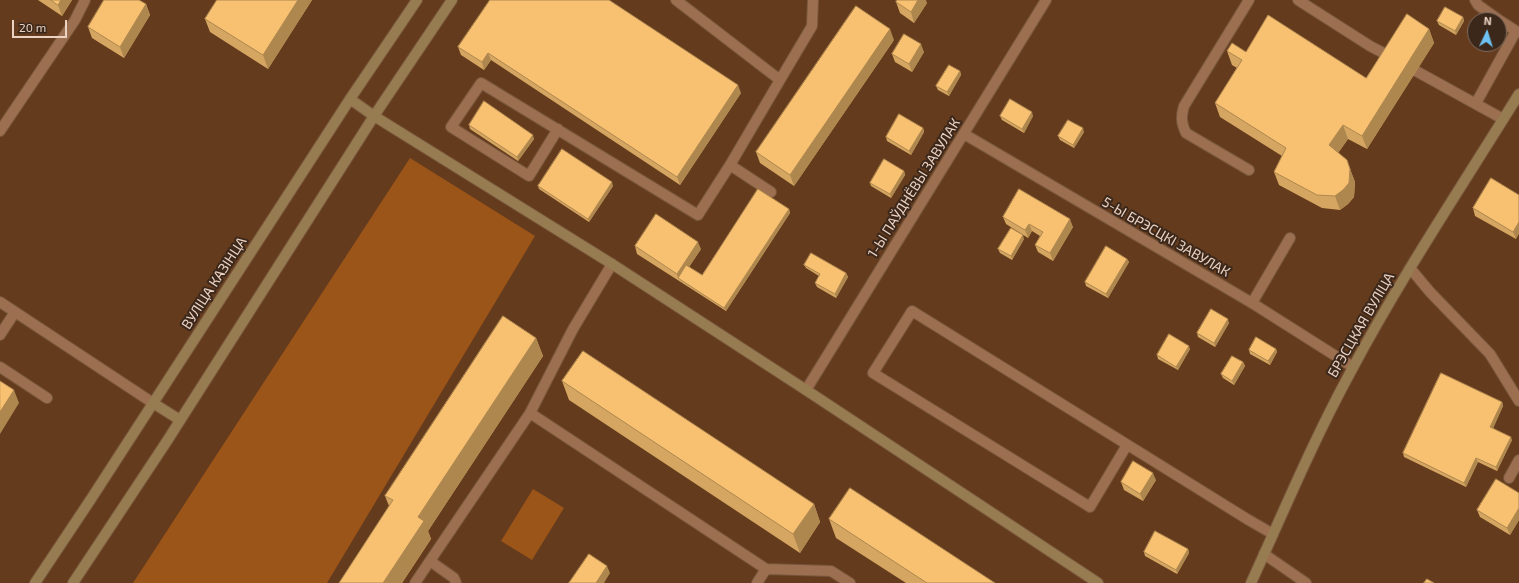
<!DOCTYPE html>
<meta charset="utf-8">
<style>
body{margin:0}
#map{position:relative;width:1519px;height:583px;overflow:hidden;background:#643b1d;font-family:"Exo 2",sans-serif}
canvas{display:block}
.north{position:absolute;left:1467px;top:12px;width:40px;height:40px;box-sizing:border-box;background:#3b281b;border:1px solid #816c5e;border-radius:50%;rotate:4deg;font-size:11px;font-weight:700;line-height:16px;text-align:center;color:#ebd2c2}
.north::after{content:'';display:block;margin:auto;width:14px;height:18px;background:#6dc2f3;clip-path:polygon(50% 0,100% 100%,50% 72%,0 100%)}
.scale{position:absolute;left:12px;top:20px;width:55px;height:18px;box-sizing:border-box;border:2px solid #ebd2c2;border-top:0;padding-left:5px;font-size:12px;line-height:14px;white-space:nowrap;color:#ebd2c2;-webkit-text-stroke:3px #3b281b;paint-order:stroke}
</style>
<div id="map">
<canvas width="1519" height="583"></canvas>
<div class="north">N</div>
<div class="scale">20 m</div>
</div>
<script>
const c = document.querySelector('canvas').getContext('2d');
c.lineJoin = 'round';
function fillPath(path, color) { c.fillStyle = color; c.fill(path, 'evenodd'); }
function strokePath(path, color, width, dash) { c.strokeStyle = color; c.lineWidth = width; c.lineCap = dash ? 'butt' : 'round'; c.setLineDash(dash || []); c.stroke(path); }
function label(font, color, halo, rows, align = 'center') {
  c.font = font + ' "Exo 2",sans-serif'; c.lineWidth = 4; c.setLineDash([]); c.textBaseline = 'middle'; c.strokeStyle = halo; c.fillStyle = color; for (const [text, x, y, turn = 0] of rows) {
    c.save(); c.translate(x, y); c.rotate((+turn || 0) * Math.PI / 180); c.textAlign = isNaN(turn) ? turn : align; if (halo) c.strokeText(text, 0, 0); c.fillText(text, 0, 0); c.restore();
  }
}
fillPath(new Path2D(`
 M410 158 535 236 327 583H133Z
 M533 489 564 508 532 560 501 541Z`), '#9c5519');
const lane = new Path2D(`
 M1249 0 1184 106C1181 116 1181 123 1186 133L1249 170
 M1298 0 1370 46 1393 58
 M1475 0 1478 5 1499 20
 M1416 71 1503 119
 M780 80 812 26 813 0
 M1476 103 1516 31 1499 20
 M558 129 529 176 451 127 481 83 698 215 730 165 780 80 676 0
 M0 131 75 20 85 0
 M730 165 771 192
 M1410 268 1430 292 1490 354 1519 401
 M0 302 153 403
 M1252 303 1290 238
 M0 335 15 312
 M0 367 47 398
 M530 413 766 569 831 571 850 583
 M1127 445 1090 507 873 373 912 311 1247 519 1273 534
 M1509 478 1519 460
 M430 561 454 578 456 583
 M415 583 530 413 573 329 612 264
 M757 583 766 569`);
const street = new Path2D(`
 M964 134 1252 303 1353 367
 M806 390 1046 0
 M1264 554 1306 583`);
const secondary = new Path2D(`
 M350 99 374 116 612 264 806 390 1098 583
 M153 403 180 420
 M35 583 91 499 350 99 417 0
 M73 583 167 441 374 116 452 0
 M1251 583C1283 513 1313 441 1350 373 1401 277 1462 186 1519 94`);
strokePath(lane, '#78563b', 12);
strokePath(street, '#78563b', 12);
strokePath(secondary, '#78563b', 12);
strokePath(lane, '#9b6f50', 10);
strokePath(street, '#9b6f50', 10);
strokePath(secondary, '#977b51', 10);
fillPath(new Path2D(`
 M38 0H72L62 16Z
 M217 0H312L268 69 210 32 205 19Z
 M896 2 927 3 914 23 900 13Z
 M146 4 150 15 124 58 92 38 88 27Z
 M1463 17 1464 21 1456 35 1439 25 1437 21Z
 M1429 29 1434 43 1367 149 1348 139 1338 153 1350 169 1355 182 1354 197 1348 204 1340 210 1322 208 1279 185 1274 172 1282 156 1220 117 1215 103 1237 68 1232 65 1227 51 1246 52 1366 78Z
 M894 40 794 186 760 163 756 152Z
 M458 47 741 93 680 185 491 60 484 70 461 55Z
 M924 52 912 72 895 62 892 54Z
 M960 71 961 75 949 96 938 90 936 86Z
 M1000 116H1033L1024 133 1002 120Z
 M469 125 534 139 518 161 470 129Z
 M923 128 924 132 911 155 887 141 886 137Z
 M1084 132 1074 148 1060 140 1058 136Z
 M904 171 905 175 891 198 871 186 870 183Z
 M538 186H613L589 222 539 189Z
 M1519 195 1516 239 1475 216 1473 208Z
 M789 209 790 213 726 311 637 254 635 246 701 249 689 267 702 275Z
 M1003 217 1073 227 1053 261 1038 252 1035 245 1040 236 1032 231 1028 238 1006 224Z
 M1024 239 1012 260 1000 253 998 249Z
 M1127 259 1129 262 1108 298 1086 286 1085 282Z
 M804 265 846 273 848 277 836 298 817 287 815 283 819 276 806 268Z
 M1229 323 1215 347 1198 337 1197 333Z
 M536 338 543 356 428 531 431 539 402 583H339L389 506 385 496Z
 M1190 349 1178 370 1158 359 1157 355Z
 M1276 349 1277 352 1270 365 1250 354 1249 350Z
 M1243 362 1245 366 1234 385 1223 378 1221 374Z
 M562 381 814 504 820 522 800 553 569 400Z
 M1502 402 1503 406 1493 428 1512 440 1497 471 1478 462 1466 487 1404 457 1403 453Z
 M1156 480 1143 501 1124 490 1121 482Z
 M1519 493V520L1510 535 1480 517 1477 510Z
 M829 519 995 583H906L836 538Z
 M1188 549 1189 553 1177 574 1145 556 1144 552Z`), '#d5a661');
fillPath(new Path2D(`
 M61 0H72L62 16 58 5Z
 M298 0H312L268 69 263 55Z
 M918 0H926L927 3 914 23 911 12Z
 M146 4 150 15 124 58 120 47Z
 M1463 17 1464 21 1456 35 1455 31Z
 M890 29 894 40 794 186 790 175Z
 M1429 29 1434 43 1367 149 1362 136Z
 M921 44 924 52 912 72 909 64Z
 M488 53 491 60 484 70 482 62Z
 M960 71 961 75 949 96 947 92Z
 M738 85 741 93 680 185 677 177Z
 M1032 112 1033 116 1024 133 1022 129Z
 M1343 125 1348 139 1334 159 1329 145Z
 M923 128 924 132 911 155 909 151Z
 M1083 128 1084 132 1074 148 1073 145Z
 M533 135 534 139 518 161 517 157Z
 M1350 169 1355 182 1354 197 1348 204 1340 210 1335 196Z
 M904 171 905 175 891 198 890 194Z
 M612 182 613 186 589 222 588 219Z
 M789 209 790 213 726 311 724 308Z
 M1070 219 1073 227 1053 261 1050 253Z
 M1519 222V234L1516 239 1513 232Z
 M1029 224 1032 231 1028 238 1025 230Z
 M1023 235 1024 239 1012 260 1011 256Z
 M698 242 701 249 681 279 678 278 677 274Z
 M1127 259 1129 262 1108 298 1106 294Z
 M846 273 848 277 836 298 835 294Z
 M1228 319 1229 323 1215 347 1214 343Z
 M536 338 543 356 428 531 431 539 402 583H383L418 517Z
 M1189 346 1190 349 1178 370 1176 367Z
 M1276 349 1277 352 1270 365 1268 361Z
 M1243 362 1245 366 1234 385 1232 381Z
 M14 390 19 403 0 434V412Z
 M1502 402 1503 406 1492 431 1490 427Z
 M1511 437 1512 440 1497 471 1496 467Z
 M1476 458 1478 462 1466 487 1464 483Z
 M1153 473 1156 480 1143 501 1140 494Z
 M814 504 820 522 800 553 793 534Z
 M1519 508V520L1510 535 1507 528Z
 M1188 549 1189 553 1177 574 1176 570Z
 M607 566 610 573 604 583H596Z`), '#ae874f');
const building = new Path2D(`
 M51 0H61L58 5Z
 M104 0H139L146 4 120 47 88 27Z
 M217 0H298L263 55 205 19Z
 M490 0H609L738 85 677 177 488 53 482 62 458 47Z
 M897 0H918L911 12 896 2Z
 M856 6 890 29 790 175 756 152Z
 M1445 7 1463 17 1455 31 1437 21Z
 M1407 14 1429 29 1362 136 1343 125 1329 145 1347 160 1350 169 1349 183 1343 190 1335 196 1317 195 1274 172 1286 148 1215 103 1242 60 1227 51 1232 43 1246 52 1268 15 1366 78Z
 M904 34 921 44 909 64 892 54Z
 M949 65 960 71 947 92 936 86Z
 M1010 99 1032 112 1022 129 1000 116Z
 M484 101 533 135 517 157 469 125Z
 M899 114 923 128 909 151 886 137Z
 M1068 120 1083 128 1073 145 1058 136Z
 M562 149 612 182 588 219 538 186Z
 M884 159 904 171 890 194 870 183Z
 M1491 178 1519 195V222L1513 232 1473 208Z
 M758 189 789 209 724 308 678 278 686 265 702 275Z
 M1019 189 1070 219 1050 253 1035 245 1043 232 1029 224 1025 230 1003 217Z
 M656 214 698 242 677 274 635 246Z
 M1011 228 1023 235 1011 256 998 249Z
 M1106 246 1127 259 1106 294 1085 282Z
 M811 253 846 273 835 294 815 283 820 274 804 265Z
 M1211 309 1228 319 1214 343 1197 333Z
 M503 316 536 338 418 517 424 521 383 583H339L393 500 385 496Z
 M1169 334 1189 346 1176 367 1157 355Z
 M1256 337 1276 349 1268 361 1249 350Z
 M583 351 814 504 793 534 562 381Z
 M1232 356 1243 362 1232 381 1221 374Z
 M1441 373 1502 402 1490 427 1511 437 1496 467 1476 458 1464 483 1403 453Z
 M0 381 14 390 0 412Z
 M1133 461 1153 473 1140 494 1121 482Z
 M1496 479 1519 493V508L1507 528 1477 510Z
 M850 488 995 583H927L829 519Z
 M1155 531 1188 549 1176 570 1144 552Z
 M589 554 607 566 596 583H569Z
 M1427 579 1434 583H1424Z`);
fillPath(building, '#f8c171');
strokePath(building, '#ae874f', 1);
label('14px', '#ebd2c2', '#3b281b', [
 ["1-Ы ПАЎДНЁВЫ ЗАВУЛАК",914,188,-58],
 ["5-Ы БРЭСЦКІ ЗАВУЛАК",1166,237,30],
 ["ВУЛІЦА КАЗІНЦА",214,283,-57],
 ["БРЭСЦКАЯ ВУЛІЦА",1361,325,-60]
]);
</script>
